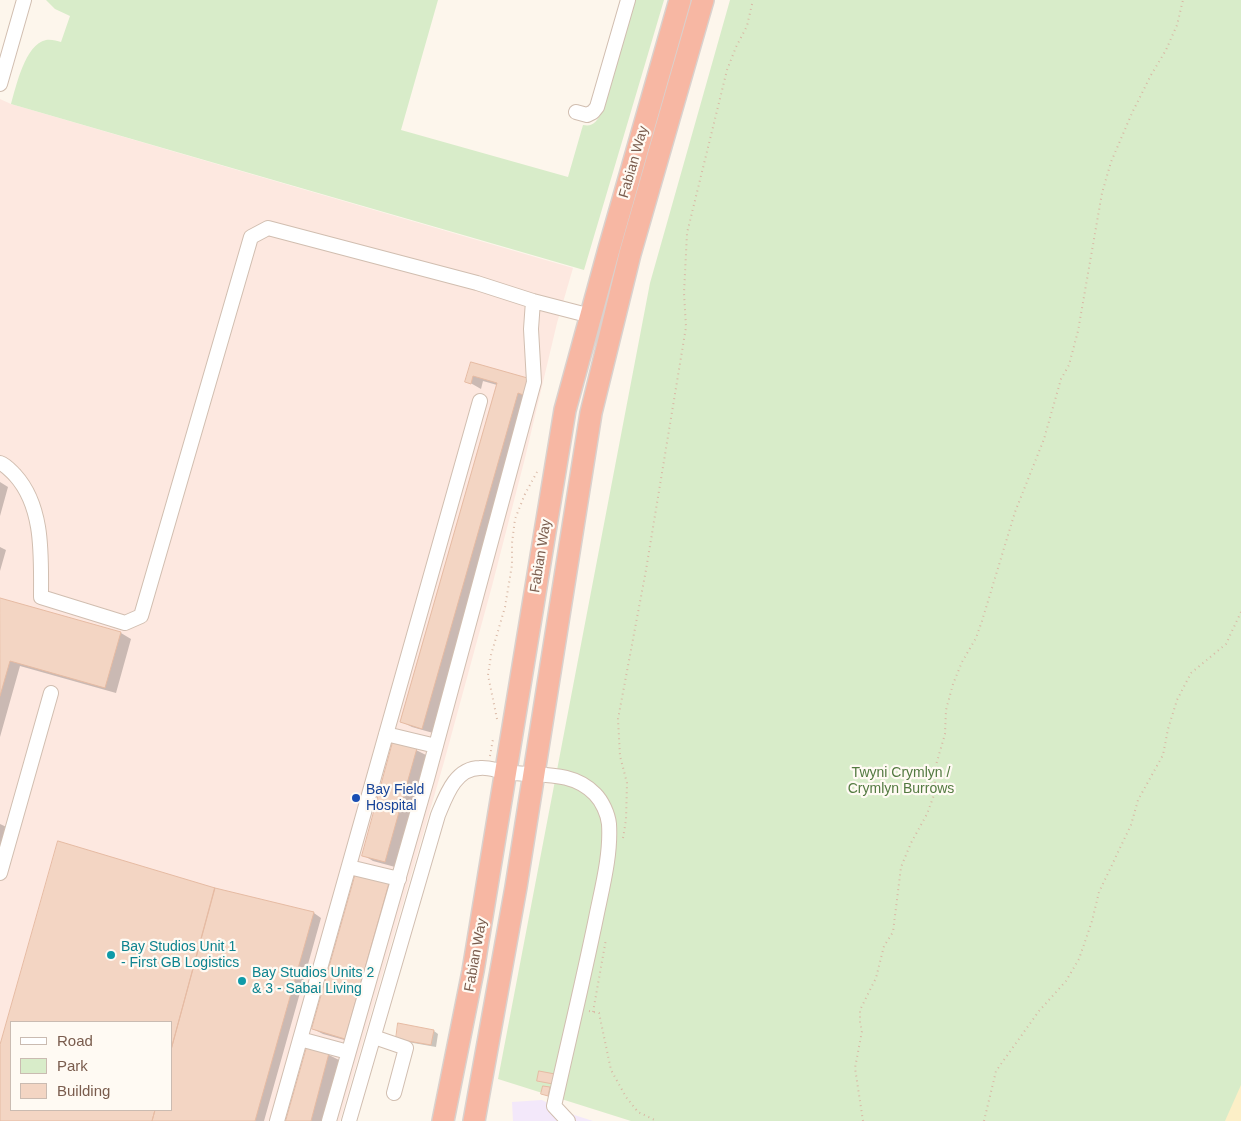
<!DOCTYPE html>
<style>
body{margin:0}
#map{position:relative;width:1241px;height:1121px;overflow:hidden;background:#fdf6ec;font-family:Arial,sans-serif}
canvas{display:block}
.legend{position:absolute;left:10px;top:1021px;width:162px;height:90px;box-sizing:border-box;background:#fffaf3;border:1px solid #cabbb1;margin:0;padding:6px 9px;list-style:none;font-size:15px;color:#7a5c4d}
.legend li{display:flex;align-items:center;gap:10px;height:25px}
.legend b{width:25px;border:1px solid #cabbb1}
</style>
<div id="map">
<canvas width="1241" height="1121"></canvas>
<ul class="legend">
<li><b style="height:6px;background:#fff"></b>Road</li>
<li><b style="height:14px;background:#d8ecc9"></b>Park</li>
<li><b style="height:14px;background:#f3d5c3"></b>Building</li>
</ul>
</div>
<script>
const c = document.querySelector('canvas').getContext('2d');
c.lineJoin = 'round';
function fillPath(path, color) { c.fillStyle = color; c.fill(path, 'evenodd'); }
function strokePath(path, color, width, dash) { c.strokeStyle = color; c.lineWidth = width; c.lineCap = dash ? 'butt' : 'round'; c.setLineDash(dash || []); c.stroke(path); }
function label(font, color, halo, rows, align = 'center') {
  c.font = font + ' Arial,sans-serif'; c.lineWidth = 4.5; c.setLineDash([]); c.textBaseline = 'middle'; c.strokeStyle = halo; c.fillStyle = color; for (const [text, x, y, turn = 0] of rows) {
    c.save(); c.translate(x, y); c.rotate((+turn || 0) * Math.PI / 180); c.textAlign = isNaN(turn) ? turn : align; if (halo) c.strokeText(text, 0, 0); c.fillText(text, 0, 0); c.restore();
  }
}
fillPath(new Path2D(`
 M0 99 11 104 573 268 557 323 525 458 492 586 444 762 340 1121H0ZM11 1022H171V1110H11Z`), '#fde8e0');
fillPath(new Path2D(`
 M542 1100 568 1113 593 1121H513L512 1102Z`), '#f3e8fa');
fillPath(new Path2D(`
 M46 0H438L401 130 568 177 583 125C593 127 596 122 601 114L634 0H664L584 270 11 104C16 87 25 44 46 40 51 39 57 41 61 42L70 16 55 9Z
 M730 0H1241V1116L1239 1121H631L498 1079 650 283Z`), '#d8ecc9');
fillPath(new Path2D(`
 M1241 1085V1121H1225Z`), '#fcefc7');
fillPath(new Path2D(`
 M472 363 530 380 540 386 536 401 528 398 433 733 412 727 402 722 497 385 483 381 481 389 467 381Z
 M0 482 8 487 0 516Z
 M0 547 6 550 0 571Z
 M0 599 121 633 131 639 116 693 20 666 0 737Z
 M416 750 426 755 395 867 373 861 363 855Z
 M0 824 13 830 0 877Z
 M59 843 214 889 314 913 321 918 264 1121H0V1050ZM11 1022H171V1110H11Z
 M389 884 399 890 355 1043 323 1034 313 1029Z
 M434 1031 438 1034 436 1047 402 1041Z
 M308 1049 329 1055 339 1060 322 1121H288Z`), '#0003');
const building = new Path2D(`
 M471 362 531 379 526 396 518 393 422 729 400 722 497 383 473 376 471 384 465 382Z
 M0 598 121 632 105 688 10 661 0 696Z
 M393 742 417 748 385 862 362 856Z
 M58 841 215 888 171 1050V1022H11V1110H155L152 1121H0V1045Z
 M356 873 389 883 345 1039 312 1029Z
 M215 888 314 912 255 1121H152L155 1110H171V1050Z
 M398 1023 434 1030 431 1045 396 1039Z
 M307 1047 329 1053 311 1121H286Z
 M539 1071 555 1074 553 1084 537 1081Z
 M543 1086 550 1087 548 1096 541 1094Z`);
fillPath(building, '#f3d5c3');
strokePath(building, '#e6bba3', 1);
const minor = new Path2D(`
 M0 84 24 0
 M576 112 587 115 593 112 597 107 628 0
 M0 463C6 465 10 470 15 475 44 507 41 556 41 597L125 623 141 616 251 237 268 228 477 283 533 301 591 316
 M386 734 436 746
 M349 867 399 879
 M0 873 51 693
 M374 1037 406 1048 394 1093
 M300 1039 348 1052
 M277 1121 480 401
 M329 1121 427 779 534 382 531 329 533 301
 M349 1121 438 815C446 796 455 768 480 768 489 767 497 771 506 772 537 777 571 769 595 794 602 801 608 814 609 824 611 855 602 888 596 918 583 981 568 1043 554 1106L568 1121`);
const highway = new Path2D(`
 M443 1121 473 971 565 410 609 249 680 0
 M474 1121 516 887 591 413 630 254 703 0`);
strokePath(minor, '#d1beb0', 16);
strokePath(highway, '#dad1cd', 24);
strokePath(new Path2D(`
 M497 719 488 675 491 655 505 607 512 565V543L515 519 525 494 537 472
 M490 756 493 739
 M623 838 626 820 627 783 620 756 618 719 646 570 686 327 684 293 687 233 727 70 736 47 747 26 753 0
 M589 1011 599 1013 611 1070 626 1097 638 1112 657 1121
 M593 1012 606 939
 M863 1121 855 1068 862 1031 860 1023V1010L876 978 884 946 893 932 901 867 911 843 927 814 934 795 936 765 945 734 946 710 953 684 962 662 976 638 982 621 1015 512 1044 439 1061 379 1069 365 1078 331 1102 193 1111 162 1132 113 1151 75 1166 50 1177 25 1183 0
 M984 1121 996 1071 1039 1011 1066 981 1079 959 1092 921 1099 892 1131 825 1138 800 1163 755 1168 729 1177 700 1191 673 1226 644 1241 612`), '#d9b8a5', 2, [1, 4]);
strokePath(minor, '#fff', 14);
strokePath(highway, '#f7b7a3', 21);
for (const [x, y, r, color] of [
 [356,798,5,"#1a4fb4"],
 [111,955,5,"#0f9aa8"],
 [242,981,5,"#0f9aa8"]
]) { const dot = new Path2D(); dot.arc(x, y, r, 0, 2 * Math.PI); c.fillStyle = color; c.fill(dot); strokePath(dot, '#fffaf3', 2); }
label('14px', '#7a5c4d', '#fffaf3', [
 ["Fabian Way",634,162,-74],
 ["Fabian Way",541,556,-81],
 ["Fabian Way",476,955,-80]
]);
label('14px', '#537a41', '#fffaf3', [
 ["Twyni Crymlyn /",901,773],
 ["Crymlyn Burrows",901,789]
]);
label('14px', '#164399', '#fffaf3', [
 ["Bay Field",366,790],
 ["Hospital",366,806]
], 'left');
label('14px', '#0d838f', '#fffaf3', [
 ["Bay Studios Unit 1",121,947],
 ["- First GB Logistics",121,963],
 ["Bay Studios Units 2",252,973],
 ["& 3 - Sabai Living",252,989]
], 'left');
</script>
